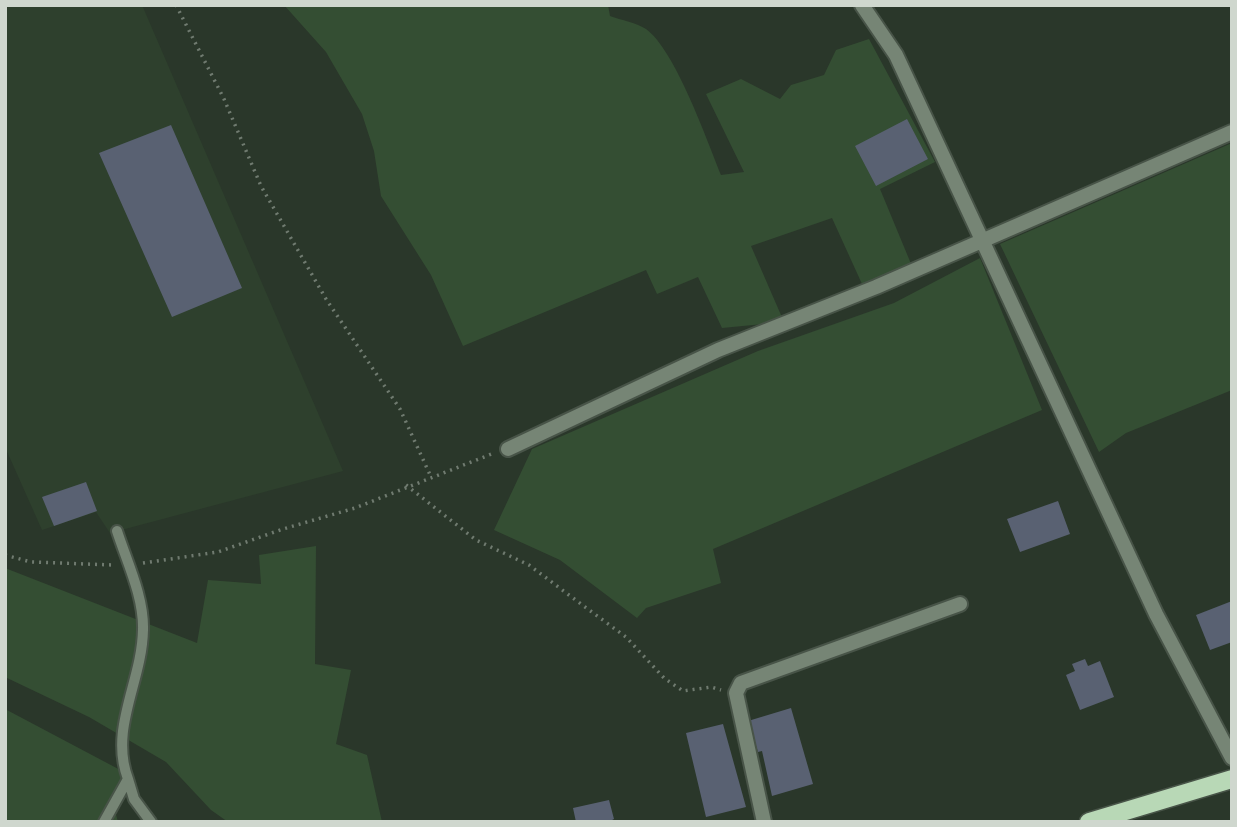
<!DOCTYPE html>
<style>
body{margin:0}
#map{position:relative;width:1237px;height:827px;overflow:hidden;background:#2a372a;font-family:"Crimson Pro",serif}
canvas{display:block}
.frame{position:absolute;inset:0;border:7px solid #cfd7ce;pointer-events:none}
</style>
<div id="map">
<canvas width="1237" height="827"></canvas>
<div class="frame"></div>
</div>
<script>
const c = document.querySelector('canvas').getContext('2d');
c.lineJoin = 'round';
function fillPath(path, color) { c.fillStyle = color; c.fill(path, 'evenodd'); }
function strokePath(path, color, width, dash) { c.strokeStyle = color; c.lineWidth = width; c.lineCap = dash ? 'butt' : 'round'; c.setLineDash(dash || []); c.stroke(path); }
fillPath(new Path2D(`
 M5 5H142L343 471 110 533 96 512 42 530 5 447Z`), '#2e402d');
fillPath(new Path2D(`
 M284 5H608L610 16C621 20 637 23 646 29 675 50 707 140 721 175L744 172 706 94 741 79 780 99 791 85 824 75 836 50 869 39 935 162 880 189 914 271 878 292 872 280 862 284 832 218 751 246 784 322 722 328 698 277 657 294 646 270 463 346 431 275 381 196 374 151 362 114 326 52Z
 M1232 143V390L1126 433 1099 452 1000 244Z
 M980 258 1042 410 713 549 721 583 646 608 637 618 560 560 494 530 532 449 758 351 894 303Z
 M316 546 315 664 351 670 336 744 367 755 382 822H228L211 810 166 762 89 717 5 677V568L197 643 208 580 261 584 259 555Z
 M5 709 124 772 114 807 118 822H5Z`), '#344e33');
fillPath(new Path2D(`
 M907 119 928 159 876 186 855 146Z
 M171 125 242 288 172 317 99 153Z
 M86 482 97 511 54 526 42 497Z
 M1058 501 1070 534 1020 552 1007 519Z
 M1232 601V642L1210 650 1196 615Z
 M1085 659 1088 666 1100 661 1114 697 1080 710 1066 675 1075 671 1072 664Z
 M791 708 813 784 772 796 762 751 758 752 748 721Z
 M723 724 746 807 706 817 686 733Z
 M609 800 614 819 608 822H576L573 808Z`), '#596172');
const lane = new Path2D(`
 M117 531C127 562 144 597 143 630 142 682 109 728 128 779
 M104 822 128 779 134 799 151 822`);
const street = new Path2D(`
 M862 5 896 55 1156 614 1232 758
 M508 449 718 350 876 287 1232 132
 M764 822 736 693 741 683 960 604`);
const primary = new Path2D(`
 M1089 822 1232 779`);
strokePath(lane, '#485448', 14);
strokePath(street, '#485448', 18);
strokePath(primary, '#485448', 21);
strokePath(new Path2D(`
 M176 5 224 99 261 186 326 299 400 409 431 477
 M406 485 476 540 529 565 581 604 626 637 664 678 683 691 711 687 721 690
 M5 555 31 562 114 565
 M143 563 218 552 283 529 355 508 494 453`), '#707b70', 3.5, [2, 5]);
strokePath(lane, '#768575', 10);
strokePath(street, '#768575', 14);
strokePath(primary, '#b8d8b6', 18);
</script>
